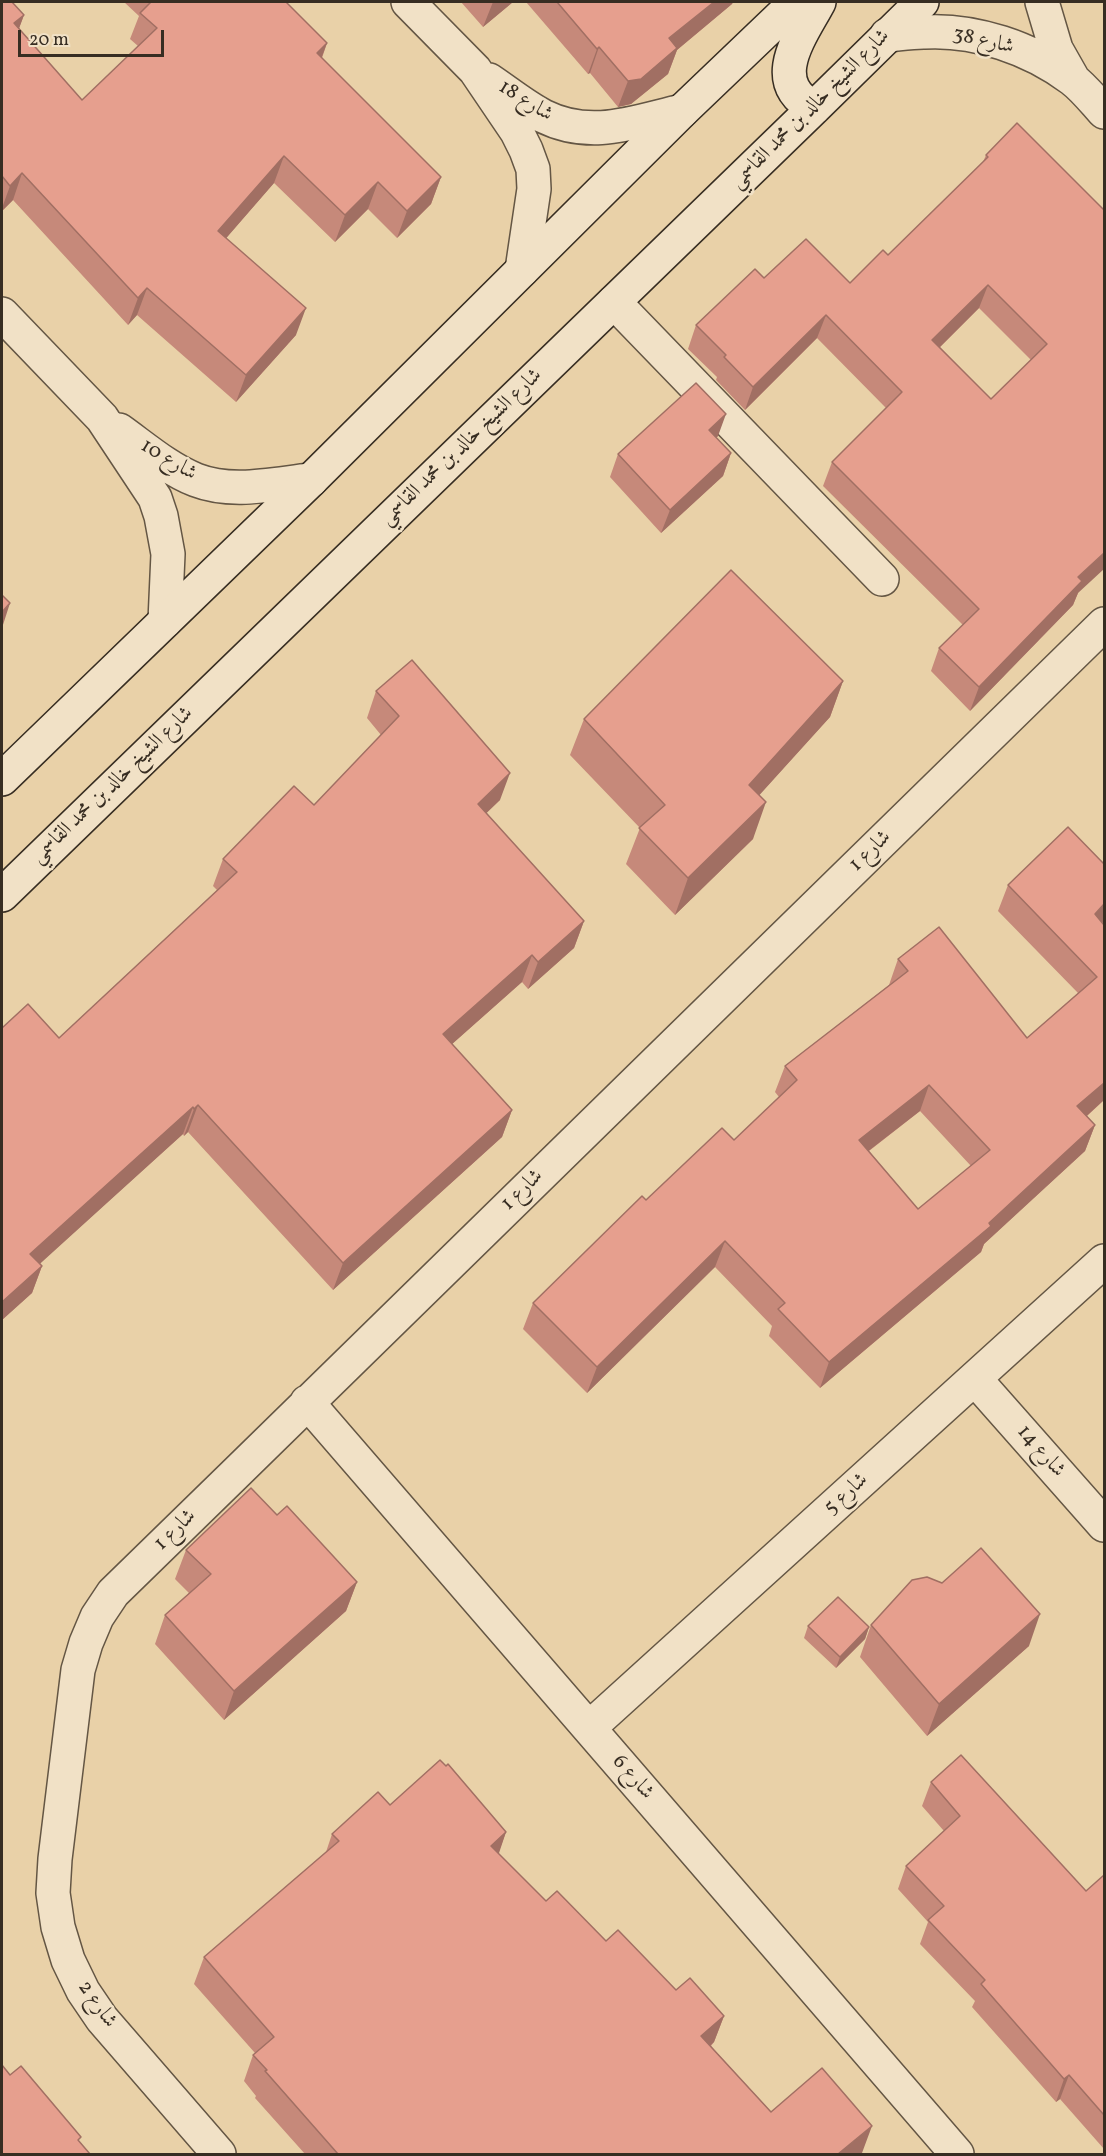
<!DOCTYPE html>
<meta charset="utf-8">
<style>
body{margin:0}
#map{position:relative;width:1106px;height:2156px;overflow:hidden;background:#e9d1a8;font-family:Vollkorn,serif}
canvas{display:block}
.frame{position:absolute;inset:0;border:3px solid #372d22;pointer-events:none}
.scale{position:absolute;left:18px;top:30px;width:146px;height:27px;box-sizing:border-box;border:3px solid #372d22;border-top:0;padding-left:8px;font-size:18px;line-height:21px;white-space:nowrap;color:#372d22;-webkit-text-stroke:4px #f1e1c6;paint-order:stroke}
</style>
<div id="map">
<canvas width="1106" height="2156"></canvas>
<div class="frame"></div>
<div class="scale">20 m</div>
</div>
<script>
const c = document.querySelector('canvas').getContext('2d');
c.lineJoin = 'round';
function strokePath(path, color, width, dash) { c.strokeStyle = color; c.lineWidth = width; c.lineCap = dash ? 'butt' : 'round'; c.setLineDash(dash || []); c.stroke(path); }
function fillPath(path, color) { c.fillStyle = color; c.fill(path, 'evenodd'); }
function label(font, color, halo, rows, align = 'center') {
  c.font = font + ' Vollkorn,Amiri,serif'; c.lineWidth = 5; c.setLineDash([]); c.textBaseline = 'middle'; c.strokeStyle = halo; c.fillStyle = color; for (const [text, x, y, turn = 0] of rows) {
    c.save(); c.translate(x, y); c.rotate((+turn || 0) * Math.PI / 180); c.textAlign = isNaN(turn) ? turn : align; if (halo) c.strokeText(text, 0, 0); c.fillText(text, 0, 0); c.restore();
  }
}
const street = new Path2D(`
 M408 2 475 70 517 132 526 150 533 169 534 189 522 270
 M1042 2 1056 49 1073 79
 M887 35C899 34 911 32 924 32 975 29 1031 48 1072 79 1084 88 1094 101 1104 112
 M489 80C507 92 524 106 543 116 591 140 634 122 682 111
 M614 302 882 579
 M2 314 102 418 155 498 161 516 168 554 165 621
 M119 430C143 447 168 469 196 480 232 494 273 484 311 480
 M975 1379 1104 1525
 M307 1402 957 2154
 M589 1728 1104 1261
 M219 2154 102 2019 83 1991 68 1960 58 1927 53 1893 55 1859 78 1670 86 1643 97 1617 113 1593 232 1477 1104 624`);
const secondary = new Path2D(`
 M814 108C765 81 801 36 819 2
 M2 779 311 480 682 111 796 2
 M2 895 814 108 922 2`);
strokePath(street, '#645644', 36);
strokePath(secondary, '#372d22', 36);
strokePath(street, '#f1e1c6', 33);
strokePath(secondary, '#f1e1c6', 33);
fillPath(new Path2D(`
 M2 2 24 15 19 28 82 100 138 46 130 39 139 16 124 2H286L327 43 322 58 441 177 431 204 397 238 368 209 335 242 274 183 226 238 296 335 236 402 137 315 128 325 13 200 2 211Z
 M461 2H513L483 27Z
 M526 2H733L732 4 677 50 668 74 631 104 618 107 590 73 588 74Z
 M986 155 1104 210 1078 593 1073 605 970 711 931 671 939 648 963 625 823 486 832 462 886 408 817 338 745 410 716 380 717 377 688 349 696 325 764 278 850 283 888 255 983 162ZM979 308 1031 360 991 399 940 347Z
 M718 436 716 438 731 453 723 476 661 533 610 477 618 454Z
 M843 681 830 717 759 795 753 839 675 915 626 864 640 828 570 755 584 719Z
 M376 691 500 800 486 813 584 921 574 948 528 989 522 982 452 1044 512 1110 502 1137 333 1290 188 1132 184 1136 183 1134 40 1263 42 1266 32 1293 2 1320V1028L59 1038 217 890 213 886 223 859 314 805 381 735 367 718Z
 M1008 885 1103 923 1104 925V1100L1087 1116 1095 1125 1085 1151 984 1244 981 1252 820 1388 769 1336 772 1326 715 1267 587 1393 523 1329 533 1303 646 1200 734 1140 779 1097 775 1092 785 1066 889 985 898 959 1027 1038 1078 993 998 911ZM920 1111 971 1166 918 1209 869 1151Z
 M277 1515 357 1582 346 1611 224 1720 155 1644 165 1615 189 1593 175 1579 186 1550Z
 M942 1583 1029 1646 927 1736 860 1657 871 1625Z
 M808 1626 869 1627 865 1639 836 1668 804 1638Z
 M931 1782 1086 1891 1104 1875V2149L1060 2099 1056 2102 972 2007 975 2001 920 1944 928 1922 898 1889 906 1866 944 1831 922 1806Z
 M390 1805 506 1832 498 1854 546 1901 606 1941 676 1990 724 2016 714 2042 711 2046 771 2112 862 2153 860 2154H305L255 2098 256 2096 244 2081 253 2055 255 2053 194 1984 204 1957 326 1852 332 1834Z`), '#c6897a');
fillPath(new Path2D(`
 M493 2H513L483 27Z
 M714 2H733L732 4 677 50 668 74 631 104 618 107 628 81 669 38Z
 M24 15 14 42V23Z
 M327 43 317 70V53Z
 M599 47 590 73 588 74 597 49Z
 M284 156 274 183 209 258 218 231Z
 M22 173 13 200 2 211V208L10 186Z
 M441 177 431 204 397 238 407 211Z
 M378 182 368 209 335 242 345 215Z
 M988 285 979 308 924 363 932 340Z
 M147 288 137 315 128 325 138 298Z
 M306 308 296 335 236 402 246 375Z
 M826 315 817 338 745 410 753 387Z
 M726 414 718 436 701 453 709 430Z
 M731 453 723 476 661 533 670 510Z
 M1104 553V569L1078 593 1073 605 970 711 979 687 1078 577Z
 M10 603 2 628V612Z
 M843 681 830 717 736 821 749 785Z
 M510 773 500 800 468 831 478 804Z
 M766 802 753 839 675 915 688 878Z
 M1104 904V921L1085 940 1095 914Z
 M584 921 574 948 528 989 538 962Z
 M532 955 522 982 433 1061 443 1034Z
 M1104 1083V1100L1068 1133 1077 1106Z
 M929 1085 920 1111 849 1166 859 1140Z
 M198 1105 188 1132 184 1136 194 1109Z
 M193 1107 183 1134 21 1281 30 1254Z
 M512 1110 502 1137 333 1290 343 1263Z
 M1095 1125 1085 1151 984 1244 981 1252 820 1388 829 1362 989 1223Z
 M725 1241 715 1267 587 1393 597 1367Z
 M42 1266 32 1293 2 1320V1302Z
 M357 1582 346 1611 224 1720 234 1691Z
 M1040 1614 1029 1646 927 1736 939 1704Z
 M869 1627 865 1639 836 1668 840 1657Z
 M506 1832 497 1859 491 1846Z
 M724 2016 714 2042 692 2063 701 2036Z
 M1069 2075 1060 2099 1056 2102 1064 2079Z
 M872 2126 862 2153 860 2154H838Z`), '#a16f63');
const building = new Path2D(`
 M2 2H12L24 15 14 23 82 100 157 28 140 13 151 2H286L327 43 317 53 441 177 407 211 378 182 345 215 284 156 218 231 306 308 246 375 147 288 138 298 22 173 10 186 2 176Z
 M557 2H714L669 38 677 48 641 79 628 81 599 47 597 49Z
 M1017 123 1104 210V553L1078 577 1082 581 979 687 939 648 979 609 832 462 902 392 826 315 753 387 724 357 726 355 696 325 755 269 764 278 806 239 850 283 883 250 888 255 988 157 986 155ZM988 285 1047 344 991 399 932 340Z
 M696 383 726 414 709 430 731 453 670 510 618 454Z
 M731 570 843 681 749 785 766 802 688 878 639 828 665 805 584 719Z
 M2 595 10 603 2 612Z
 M412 660 510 773 478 804 584 921 538 962 532 955 443 1034 512 1110 343 1263 198 1105 194 1109 193 1107 30 1254 42 1266 2 1302V1028L28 1004 59 1038 237 872 223 859 294 786 314 805 399 716 376 691Z
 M1068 827 1104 864V904L1095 914 1104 925V1083L1077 1106 1095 1125 989 1223 991 1226 829 1362 778 1309 785 1303 725 1241 597 1367 533 1303 642 1196 646 1200 722 1128 734 1140 797 1080 785 1066 908 971 898 959 939 927 1027 1038 1097 977 1008 885ZM929 1085 990 1150 918 1209 859 1140Z
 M251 1488 277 1515 287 1506 357 1582 234 1691 165 1615 211 1574 186 1550Z
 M981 1548 1040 1614 939 1704 871 1625 912 1580 927 1577 942 1583Z
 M838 1597 869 1627 840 1657 808 1626Z
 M961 1755 1086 1891 1104 1875V2115L1069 2075 1064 2079 981 1984 985 1980 928 1920 944 1906 906 1866 960 1816 931 1782Z
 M440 1760 446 1766 448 1764 506 1832 491 1846 546 1901 557 1891 606 1941 618 1930 676 1990 690 1978 724 2016 701 2036 771 2112 822 2068 872 2126 838 2154H338L265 2071 267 2070 253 2055 274 2037 204 1957 339 1841 332 1834 378 1792 390 1805Z
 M2 2065 10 2075 21 2066 81 2137 78 2140 90 2154H2Z`);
fillPath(building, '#e69f8e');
strokePath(building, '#a16f63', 1.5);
label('21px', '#372d22', '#f1e1c6', [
 ["شارع 38",983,42,13],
 ["شارع 18",525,102,32],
 ["شارع الشيخ خالد بن محمد القاسمي",811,110,-45],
 ["شارع الشيخ خالد بن محمد القاسمي",462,448,-44],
 ["شارع 10",168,461,31],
 ["شارع الشيخ خالد بن محمد القاسمي",113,786,-44],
 ["شارع 1",871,852,-44],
 ["شارع 1",523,1191,-44],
 ["شارع 14",1040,1452,49],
 ["شارع 5",847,1495,-42],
 ["شارع 1",176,1531,-44],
 ["شارع 6",632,1778,49],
 ["شارع 2",96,2005,55]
]);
</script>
